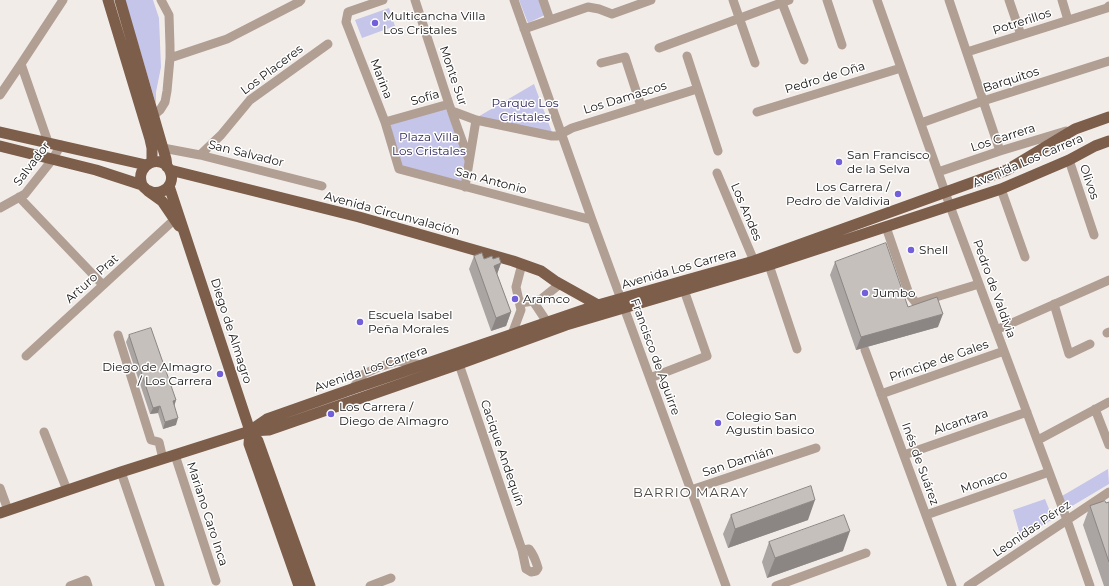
<!DOCTYPE html>
<meta charset="utf-8">
<style>
body{margin:0}
canvas{display:block;background:#f2ece9}
</style>
<canvas width="1109" height="586"></canvas>
<script>
const c = document.querySelector('canvas').getContext('2d');
c.lineJoin = 'round';
function fillPath(path, color) { c.fillStyle = color; c.fill(path, 'evenodd'); }
function strokePath(path, color, width, dash) { c.strokeStyle = color; c.lineWidth = width; c.lineCap = dash ? 'butt' : 'round'; c.setLineDash(dash || []); c.stroke(path); }
function label(font, color, halo, rows, align = 'center') {
  c.font = font + ' Montserrat,sans-serif'; c.lineWidth = 3; c.setLineDash([]); c.textBaseline = 'middle'; c.strokeStyle = halo; c.fillStyle = color; for (const [text, x, y, turn = 0] of rows) {
    c.save(); c.translate(x, y); c.rotate((+turn || 0) * Math.PI / 180); c.textAlign = isNaN(turn) ? turn : align; if (halo) c.strokeText(text, 0, 0); c.fillText(text, 0, 0); c.restore();
  }
}
fillPath(new Path2D(`
 M125 0H153L159 18 161 67 156 92V104Z
 M519 0H541L547 14 528 23Z
 M389 8 395 26 362 38 355 20Z
 M534 84 553 135 476 118Z
 M445 107 468 160 462 184 402 166 389 125Z
 M1108 469 1109 484 1067 509 1062 496Z
 M1045 499 1053 519 1021 538 1013 510Z`), '#c5c4e9');
strokePath(new Path2D(`
 M383 0 348 12 346 22 385 122 399 169 592 220
 M415 0 449 104 469 160
 M514 0 592 220 726 586
 M543 0 550 20
 M733 0 755 63
 M827 0 842 45
 M877 0 950 206 1067 520 1090 586
 M949 0 1000 151
 M1009 0 1021 35
 M1062 0 1068 20
 M782 3 804 60
 M524 29 588 7 599 9 612 14 651 0
 M659 48 789 0
 M967 52 1107 8 1109 6
 M687 56 718 151
 M170 58 227 39 299 2 301 0
 M601 63 625 57 641 106
 M21 64 48 142
 M0 95 21 64 63 0
 M452 111 476 120 552 136H557L572 128 697 89
 M757 112 901 68
 M154 115 160 110 165 102 167 91 170 58V46L169 15 161 0
 M385 122 449 104
 M921 123 983 101 1109 61
 M163 148 200 155 322 186
 M200 155 221 135 250 100 328 44
 M1069 160 1094 235
 M938 172 1000 151 1066 131
 M717 173 754 261
 M465 187 476 120
 M1001 189 1025 257
 M19 197 103 285
 M0 208 25 194 52 160 61 145
 M886 227 909 294 916 303 979 284
 M769 265 797 349
 M533 301 547 322
 M520 303 540 300 560 284
 M1054 304 1069 354 1090 344
 M996 330 1109 280
 M1107 333 1109 332
 M512 334 521 310 516 287 522 264
 M118 335 151 440 159 442 163 459
 M865 350 952 586
 M26 356 175 219
 M459 364 522 550 526 569 531 572 536 571 538 568C536 561 534 555 529 549L522 550
 M650 378 707 356 684 290
 M352 389 364 374 379 367 398 361 422 365
 M881 394 1004 351
 M1095 409 1109 445
 M44 432 67 490
 M1038 440 1109 402
 M175 455 216 581
 M904 455 1027 412
 M121 472 160 586
 M0 488 8 510
 M691 490 816 448
 M926 515 1049 472
 M70 586 86 580 88 586
 M370 586 391 578
 M776 586 866 553
 M968 586 1109 492`), '#b19f93', 9);
strokePath(new Path2D(`
 M108 0 150 139 152 148V162
 M120 0 166 159 167 167
 M0 132 146 165
 M0 146 96 170 142 185C153 201 178 189 170 171 162 152 134 164 142 185
 M170 170 359 217 513 261 541 271 555 281 598 305
 M169 186 250 431 258 441 310 586
 M148 191 162 201 179 226
 M251 430 267 419 352 389 598 305 754 261 1007 170 1075 129 1109 117
 M250 431 249 444 299 586
 M0 513 121 472 250 431 269 430 459 364 566 325 769 265 1001 189 1069 160 1095 146 1109 141`), '#7d5e4a', 11);
fillPath(new Path2D(`
 M474 256 484 259H493L501 263 497 274 511 312 506 326 491 331 469 269Z
 M835 262 908 307 938 327 856 350 830 275Z
 M129 335 176 400 174 405 176 425 163 429 158 413 150 414 126 342Z
 M1109 502V586H1104L1083 525 1090 506Z
 M731 515 808 520 728 548 723 534Z
 M769 542 843 551 767 578 762 562Z`), '#aaa5a2');
fillPath(new Path2D(`
 M501 263 496 277 494 266Z
 M511 312 506 326 491 331 496 318Z
 M943 314 938 327 856 350 861 337Z
 M176 400 174 407 173 401Z
 M160 406 158 413 150 414 153 408Z
 M178 418 176 425 163 429 165 422Z
 M815 500 808 520 728 548 735 529Z
 M850 531 843 551 767 578 775 558Z`), '#8b8684');
const building = new Path2D(`
 M886 243 908 307 937 297 943 314 861 337 835 262Z
 M482 253 484 259 492 256 493 259 499 257 501 263 494 266 511 312 496 318 474 256Z
 M151 328 176 400 173 401 178 418 165 422 160 406 153 408 129 335Z
 M811 486 815 500 735 529 731 515Z
 M1105 501 1106 503 1109 502V562L1090 506Z
 M844 515 850 531 775 558 769 542Z`);
fillPath(building, '#c6c0bc');
strokePath(building, '#8b8684', 1);
for (const [x, y, r, color] of [
 [375,23,4,"#725fd9"],
 [839,162,4,"#725fd9"],
 [898,194,4,"#725fd9"],
 [911,250,4,"#725fd9"],
 [865,293,4,"#725fd9"],
 [515,299,4,"#725fd9"],
 [360,322,4,"#725fd9"],
 [220,374,4,"#725fd9"],
 [331,414,4,"#725fd9"],
 [718,423,4,"#725fd9"]
]) { const dot = new Path2D(); dot.arc(x, y, r, 0, 2 * Math.PI); c.fillStyle = color; c.fill(dot); strokePath(dot, '#fff', 1.5); }
label('12px', '#171514', '#fff', [
 ["Multicancha Villa",383,16],
 ["Los Cristales",383,30],
 ["San Francisco",847,155],
 ["de la Selva",847,169],
 ["Los Carrera /",890,187,"right"],
 ["Pedro de Valdivia",890,201,"right"],
 ["Shell",919,250],
 ["Jumbo",873,293],
 ["Aramco",523,299],
 ["Escuela Isabel",368,315],
 ["Peña Morales",368,329],
 ["Diego de Almagro",212,367,"right"],
 ["/ Los Carrera",212,381,"right"],
 ["Los Carrera /",339,407],
 ["Diego de Almagro",339,421],
 ["Colegio San",726,416],
 ["Agustin basico",726,430]
], 'left');
label('12px', '#171514', '#fff', [
 ["Potrerillos",1022,22,-18],
 ["Los Placeres",272,70,-37],
 ["Monte Sur",453,76,71],
 ["Pedro de Oña",825,78,-17],
 ["Marina",381,79,69],
 ["Barquitos",1011,80,-18],
 ["Sofía",425,98,-16],
 ["Los Damascos",625,98,-17],
 ["Los Carrera",1003,138,-18],
 ["San Salvador",246,154,14],
 ["Avenida Los Carrera",1028,161,-23],
 ["Salvador",32,164,-53],
 ["San Antonio",491,181,15],
 ["Olivos",1089,182,71],
 ["Los Andes",746,212,67],
 ["Avenida Circunvalación",392,214,15],
 ["Avenida Los Carrera",679,269,-16],
 ["Arturo Prat",92,279,-42],
 ["Pedro de Valdivia",994,289,70],
 ["Diego de Almagro",231,331,72],
 ["Francisco de Aguirre",655,357,70],
 ["Príncipe de Gales",939,361,-19],
 ["Avenida Los Carrera",371,369,-19],
 ["Alcantara",961,422,-19],
 ["Cacique Andequín",502,453,71],
 ["San Damián",738,462,-18],
 ["Inés de Suárez",920,464,70],
 ["Monaco",984,482,-19],
 ["Mariano Caro Inca",207,514,72],
 ["Leonidas Pérez",1032,529,-34]
]);
label('12px', '#2d255a', '#fff', [
 ["Parque Los",525,103],
 ["Cristales",525,117],
 ["Plaza Villa",429,137],
 ["Los Cristales",429,151]
]);
c.letterSpacing = '1px';
label('13px', '#4d4845', '#fff', [
 ["BARRIO MARAY",691,493]
]);
c.letterSpacing = '0px';
</script>
